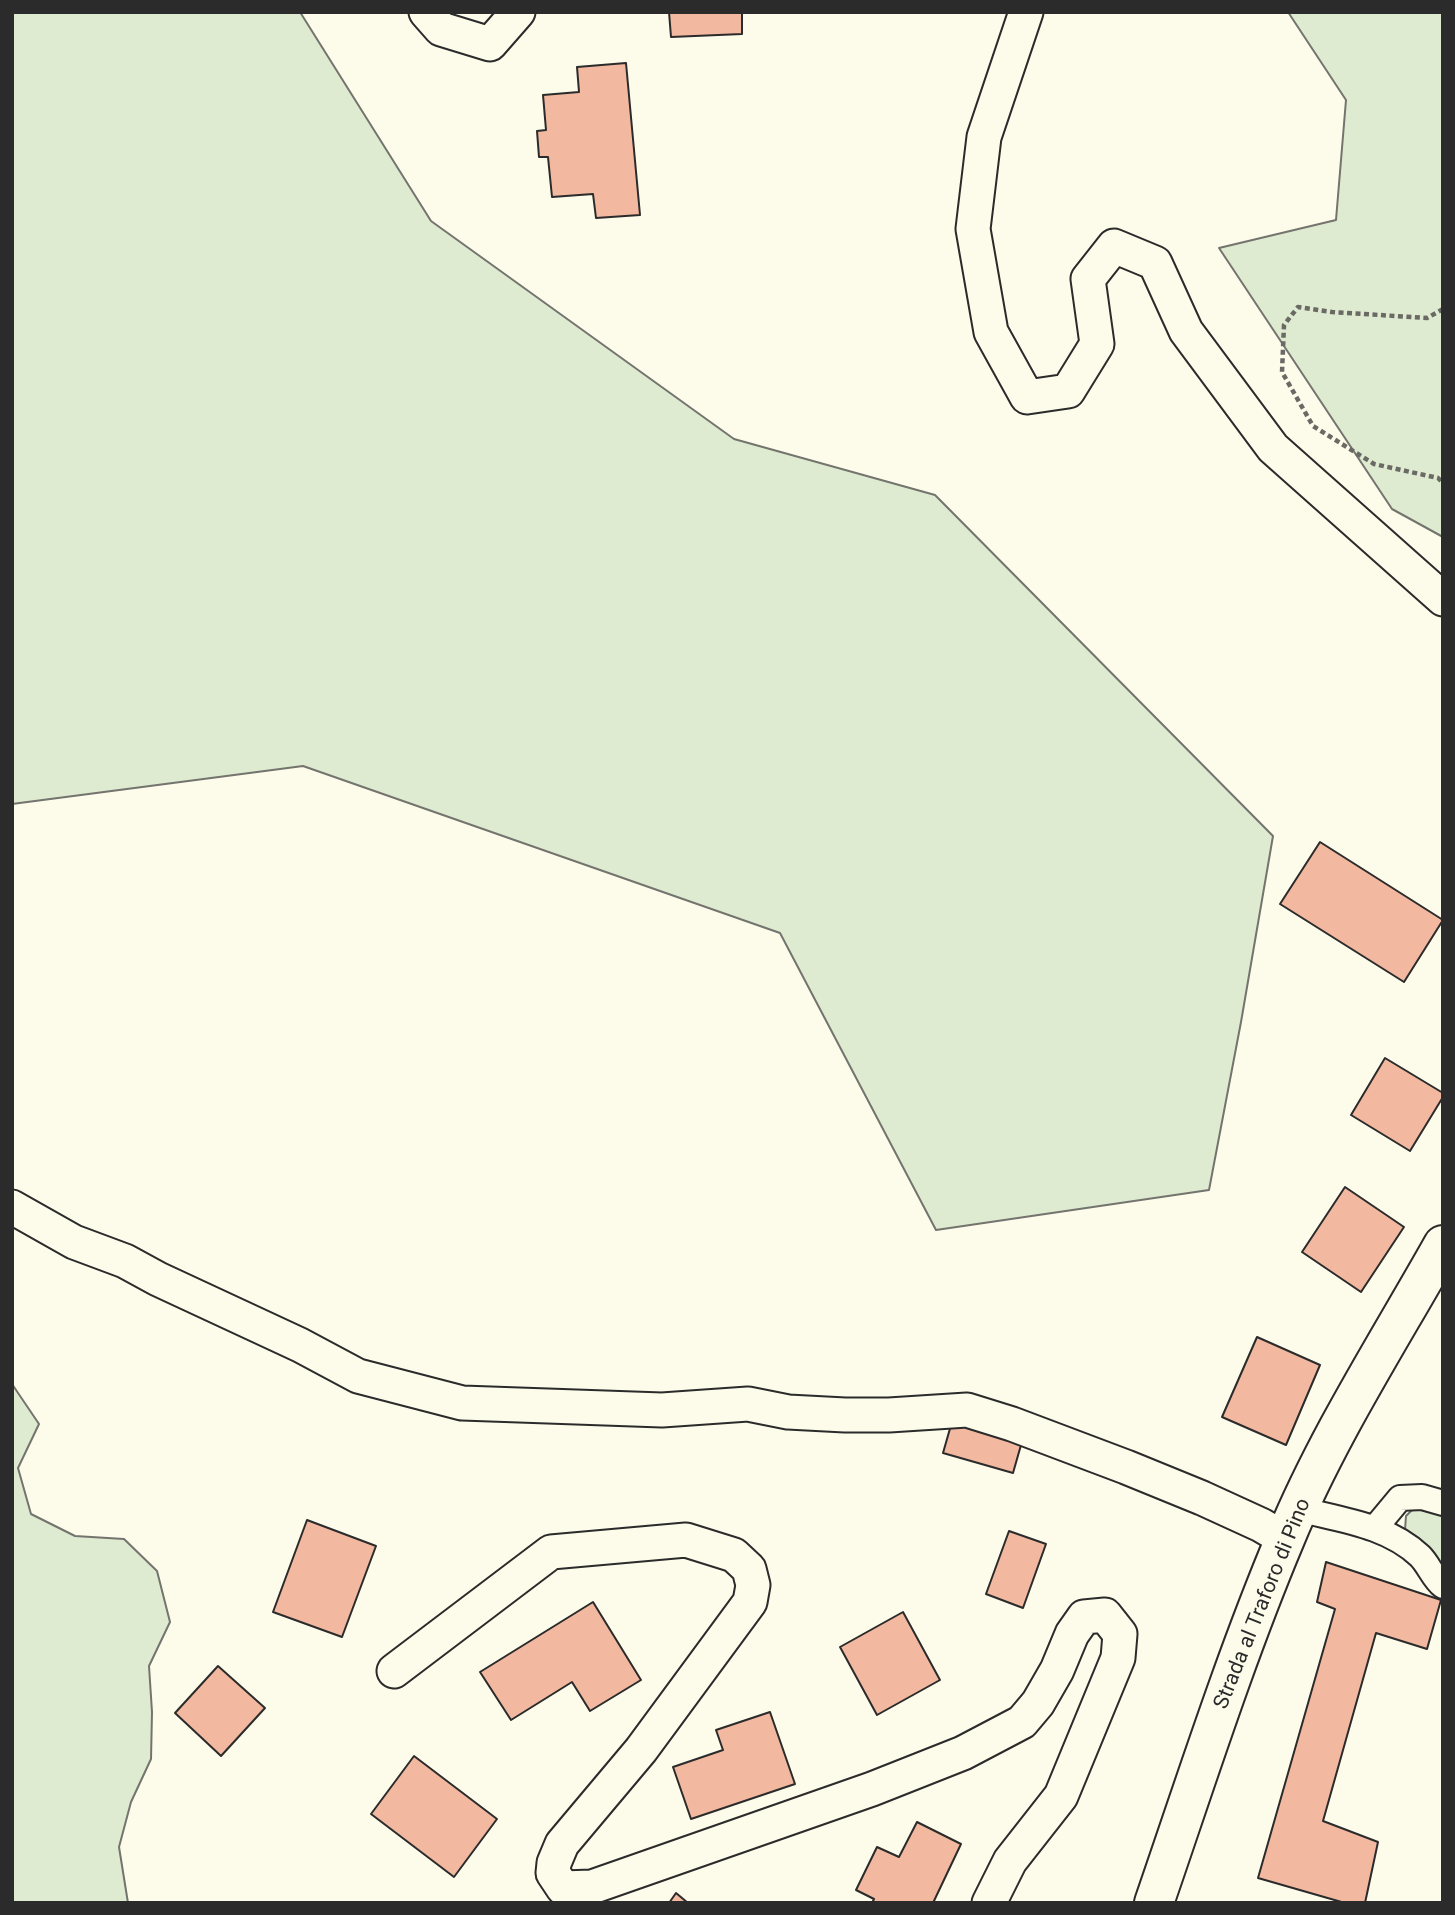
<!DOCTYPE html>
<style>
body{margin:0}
#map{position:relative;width:1455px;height:1915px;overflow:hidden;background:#fdfbea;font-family:Roboto,sans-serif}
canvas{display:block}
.frame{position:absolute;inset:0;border:14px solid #2b2b2b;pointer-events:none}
</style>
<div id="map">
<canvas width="1455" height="1915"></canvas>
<div class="frame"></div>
</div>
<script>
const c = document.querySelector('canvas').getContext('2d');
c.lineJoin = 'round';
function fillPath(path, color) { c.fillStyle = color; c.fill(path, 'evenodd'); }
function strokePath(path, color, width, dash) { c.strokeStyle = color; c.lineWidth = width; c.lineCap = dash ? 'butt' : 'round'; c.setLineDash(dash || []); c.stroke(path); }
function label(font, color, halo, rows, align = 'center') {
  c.font = font + ' Roboto,sans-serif'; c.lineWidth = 5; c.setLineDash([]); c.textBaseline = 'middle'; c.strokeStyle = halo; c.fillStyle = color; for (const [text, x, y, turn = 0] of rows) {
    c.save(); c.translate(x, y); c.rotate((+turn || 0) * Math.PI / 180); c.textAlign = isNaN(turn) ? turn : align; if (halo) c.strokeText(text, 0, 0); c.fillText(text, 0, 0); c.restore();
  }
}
const green = new Path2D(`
 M12 12H300L431 221 734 439 935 495 1273 836 1241 1022 1209 1190 936 1230 780 933 303 766 12 804Z
 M1288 12H1443V537L1392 509 1219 248 1336 220 1346 100Z
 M12 1384 39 1424 18 1468 31 1514 75 1536 124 1539 157 1571 170 1622 149 1666 152 1712 151 1759 131 1802 119 1847 128 1903H12Z
 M1413 1509H1443V1569L1405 1530 1406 1516Z`);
fillPath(green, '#deebd1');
strokePath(green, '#74746e', 2);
const building = new Path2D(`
 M669 12H742V34L671 37Z
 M626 63 640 215 596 218 593 194 552 197 548 157H539L537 131 546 130 543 95 579 92 577 67Z
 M1320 842 1443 920 1404 982 1280 904Z
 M1385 1058 1443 1093V1097L1410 1151 1351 1115Z
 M1345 1187 1404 1227 1361 1292 1302 1252Z
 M1257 1337 1320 1365 1286 1445 1222 1417Z
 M953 1418 1023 1438 1013 1473 943 1453Z
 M307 1520 376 1546 342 1637 273 1612Z
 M1009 1531 1046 1544 1023 1608 986 1594Z
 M1326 1562 1441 1600 1427 1649 1376 1633 1323 1821 1378 1842 1365 1903H1345L1258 1878 1335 1609 1317 1602Z
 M593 1602 641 1680 590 1711 572 1682 511 1720 480 1672Z
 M903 1612 940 1680 877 1715 840 1647Z
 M218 1666 265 1708 221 1756 175 1713Z
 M770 1712 795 1784 691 1819 673 1767 723 1750 716 1730Z
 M414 1756 497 1819 454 1877 371 1814Z
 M917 1822 961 1844 933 1903H872L874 1899 856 1890 877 1847 899 1857Z
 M676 1893 688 1903H669Z`);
fillPath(building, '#f2b8a0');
strokePath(building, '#2b2b2b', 2);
const pedestrian = new Path2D(`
 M1298 1509C1341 1520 1387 1525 1420 1556 1429 1565 1433 1578 1443 1586
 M1375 1528 1400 1498 1422 1497 1443 1503`);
const minor = new Path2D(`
 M426 12 441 29 490 44 518 12
 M1026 12 984 137 973 229 991 332 1027 397 1068 391 1097 344 1088 279 1114 246 1155 263 1186 331 1273 448 1443 599
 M12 1207 74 1242 125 1261 158 1279 300 1345 358 1376 462 1403 662 1410 748 1404 788 1412 845 1415H889L967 1410 1012 1424 1126 1467 1202 1498 1261 1525 1285 1539
 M394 1671 551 1552 686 1540 734 1555 749 1569 753 1585 750 1602 641 1750 562 1844 554 1863 553 1873 563 1888 592 1887 872 1789 963 1753 1022 1722 1038 1703 1057 1670 1072 1634 1084 1617 1105 1615 1120 1634 1118 1658 1061 1796 1010 1861 989 1903`);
const primary = new Path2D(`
 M1154 1903C1196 1781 1235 1658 1285 1539 1327 1437 1389 1341 1443 1245`);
strokePath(pedestrian, '#2b2b2b', 28);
strokePath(minor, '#2b2b2b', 37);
strokePath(primary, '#2b2b2b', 42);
strokePath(new Path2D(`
 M1443 309 1427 318 1332 312 1298 307 1284 325 1282 372 1313 426 1374 464 1438 478 1443 483`), '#6a6964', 4.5, [5, 3.5]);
strokePath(pedestrian, '#fdfbea', 24);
strokePath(minor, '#fdfbea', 33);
strokePath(primary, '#fdfbea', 38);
label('21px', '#2b2b2b', '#fdfbea', [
 ["Strada al Traforo di Pino",1263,1604,-68]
]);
</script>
